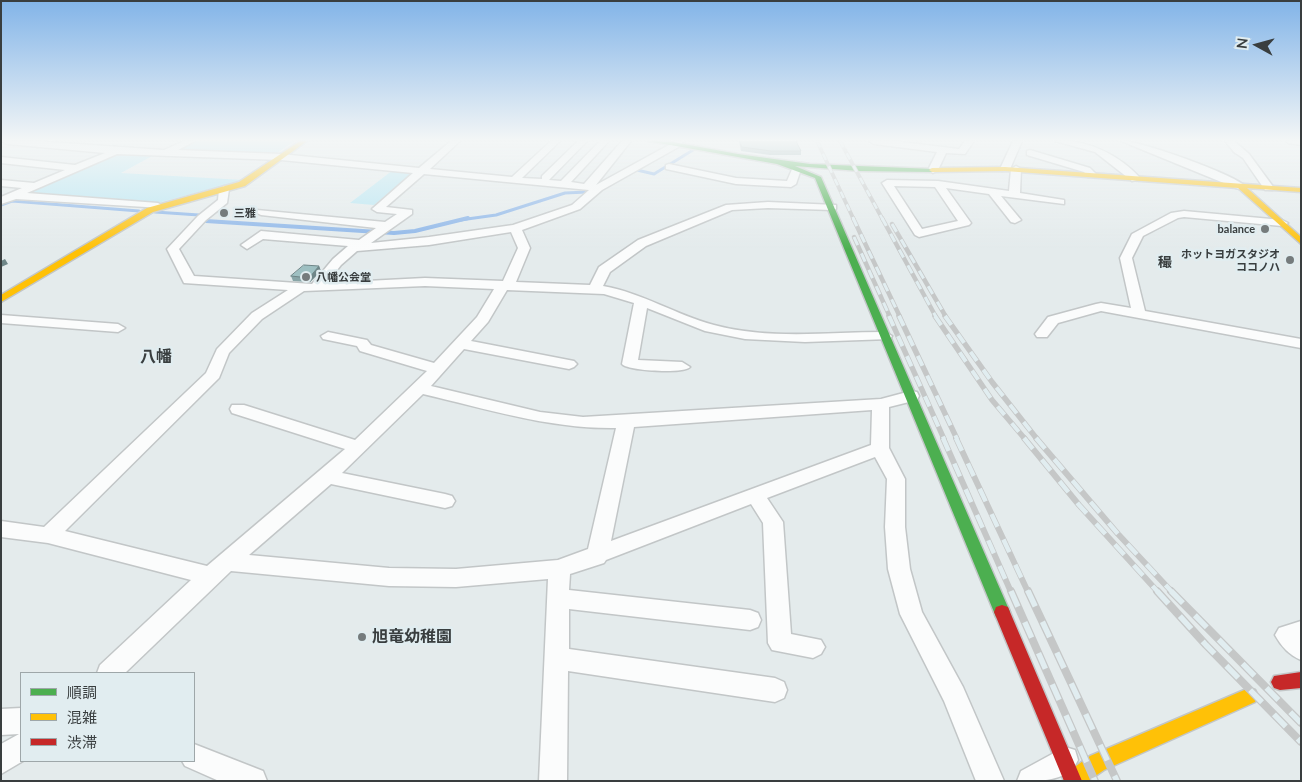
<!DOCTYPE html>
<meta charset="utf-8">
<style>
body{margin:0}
#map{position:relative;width:1302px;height:782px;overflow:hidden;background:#e4ebec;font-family:Lato,"Noto Sans JP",sans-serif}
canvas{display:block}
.frame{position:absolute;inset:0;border:2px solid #393e3f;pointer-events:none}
.legend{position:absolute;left:20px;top:672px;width:175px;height:90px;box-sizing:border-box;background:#e1edf0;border:1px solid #9ea7a9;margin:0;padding:6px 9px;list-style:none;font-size:15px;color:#393e3f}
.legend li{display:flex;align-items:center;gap:10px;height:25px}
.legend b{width:25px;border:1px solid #9ea7a9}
.north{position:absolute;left:1232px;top:20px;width:50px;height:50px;-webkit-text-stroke:4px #e1edf0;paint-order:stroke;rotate:277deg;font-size:14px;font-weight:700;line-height:20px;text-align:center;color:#393e3f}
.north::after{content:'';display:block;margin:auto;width:18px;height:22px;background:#393e3f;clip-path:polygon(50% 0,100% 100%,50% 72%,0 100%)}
</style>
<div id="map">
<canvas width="1302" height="782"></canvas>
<div class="frame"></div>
<ul class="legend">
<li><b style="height:6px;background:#4caf50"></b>順調</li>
<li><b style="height:6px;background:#ffc107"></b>混雑</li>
<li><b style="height:6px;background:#c62828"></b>渋滞</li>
</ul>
<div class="north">N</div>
</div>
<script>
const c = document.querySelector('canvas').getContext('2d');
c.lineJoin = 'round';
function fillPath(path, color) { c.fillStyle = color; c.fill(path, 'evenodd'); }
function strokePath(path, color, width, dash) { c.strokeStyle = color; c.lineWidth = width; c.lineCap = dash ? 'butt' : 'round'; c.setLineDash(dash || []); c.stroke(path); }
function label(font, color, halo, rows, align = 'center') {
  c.font = font + ' Lato,"Noto Sans JP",sans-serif'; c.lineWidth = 5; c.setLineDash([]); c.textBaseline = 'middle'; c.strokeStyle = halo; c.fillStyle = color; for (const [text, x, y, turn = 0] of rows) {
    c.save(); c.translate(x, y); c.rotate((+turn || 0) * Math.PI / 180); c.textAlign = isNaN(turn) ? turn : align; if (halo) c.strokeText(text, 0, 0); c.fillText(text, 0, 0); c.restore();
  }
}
fillPath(new Path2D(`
 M192 141H295L274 155 171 151Z
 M118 153 154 155 121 173 244 180 158 203 24 194Z
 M393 170 415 171 374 205 350 203Z`), '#b7e6f3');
strokePath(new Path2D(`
 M637 170 654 174 693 150
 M1 205 12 201 139 211
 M155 212 199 215
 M460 220 496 215 565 193 587 192`), '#8ab4e8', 3);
strokePath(new Path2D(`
 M206 221 394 233 415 231 468 218`), '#8ab4e8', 4);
const street = new Path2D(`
 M2 141H35L164 150 184 141H195L178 150 281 154 419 168 451 141H460L430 169 512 177 551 141H560L522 178 542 179V176L578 141H587L549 180 561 181 600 141H609L571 182 584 184 622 141H631L596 185 676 141H682V145L602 190 580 209 522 230 530 248 516 282 590 285 599 267 638 240 726 205 768 202 836 205V209L832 210 768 208 732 210 646 246 610 272 603 286C643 293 676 315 714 325 769 340 829 332 885 332L892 336 890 339 805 342 745 339 705 331 647 308 638 360 682 362 690 367C685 374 627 371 622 364L634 303 604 294 507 290 488 322 471 341 574 361 577 364 574 367 569 369 464 349 431 386 540 412 583 417 881 399 911 391 917 392 919 396 917 400 889 407V448L905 479V527L910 569 922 612 963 687 1004 781H976L944 701 900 614 888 569 885 527 887 479 875 457 767 498 783 522 791 634 821 640 825 647 821 654 813 658 772 650 768 643 763 523 751 504 606 560 604 563 570 574 569 590 750 610 758 613 761 620 758 627 750 630 569 609V649L775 678 784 682 787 690 784 698 775 702 568 671 567 781H539L548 579 456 587 389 586 231 571 125 673H97L100 665 191 580 48 543 1 537V521L44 527 206 373 217 349 252 313 288 290 184 283 167 249 198 216 218 200 219 189 224 186 229 189 227 203 206 220 179 249 194 276 312 284 333 259 348 246 263 239 247 249 241 245 261 231 359 240 376 228 261 215 255 212 257 210 385 222 397 214 377 212 372 209 413 173 281 160 117 154 27 193 158 203 163 206 162 208 16 199 1 204V197L22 188 1 186V180L34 183 65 170 1 163V157L75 165 105 153 7 144ZM424 174 589 190 572 205 513 225 429 237 371 243 412 214V210L386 207ZM511 232 518 248 503 281 425 278 327 283 341 265 357 251 429 245ZM425 286 494 289 477 317 434 363 371 345 367 340 362 339 328 332 321 336 323 339 357 346 360 351 427 371 355 440 244 405H232L230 409 232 413 345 449 207 566 65 531 219 378 229 353 262 319 304 291ZM423 394C487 409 550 429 616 428L588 549 558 560 456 569 389 568 249 555 331 484 445 508 452 506 455 501 452 496 445 494 342 473ZM872 410 871 445 611 541 634 427Z
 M869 141H894L959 149 965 141H974L965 154 946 153 938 170 933 173 928 170 937 152 874 144Z
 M1013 141H1022L1010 169 1002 171 1000 169Z
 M1055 141C1087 139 1120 155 1141 179L1132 181 1095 152Z
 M1121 141C1139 140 1233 174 1245 186L1240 189 1236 188Z
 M1225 141H1234L1249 154 1274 188 1273 190H1265L1243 158 1234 152Z
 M1286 141H1301V145L1288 143Z
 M1030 150 1090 168 1097 175 1088 177 1084 172 1027 155V151Z
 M669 164 736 178 787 181 793 167 801 169 796 184 791 187 736 184 666 169V165Z
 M1016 166 1021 169 1020 193 1064 200V204L1001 196 1021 220 1015 223 1011 222 989 194 946 188 971 223 969 225 919 237 915 235 882 183 887 180 938 181 1009 191 1011 169ZM894 186 935 187 958 221 922 229Z
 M1184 211 1282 220 1288 223 1282 226 1184 217 1178 218 1143 236 1132 258 1145 311 1301 339V348L1101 311 1058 323 1047 337H1037L1035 334 1048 317 1096 304 1101 303 1131 308 1120 258 1132 234 1171 213Z
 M1 315 118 324 125 328 118 332 1 323Z
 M1301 621V660C1289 655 1281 646 1275 635L1279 628Z
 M21 708V761H23L1 774V744L19 734 1 735V709Z
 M194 744 263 771 267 781H219L185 766 182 761H194Z
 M1065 747 1075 750 1078 760C1068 782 1041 781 1017 781L1021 771Z`);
const fast = new Path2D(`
 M648 141 673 142 738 154 810 164 934 169V171L932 172 859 171 795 166 821 177 1010 612 1008 617 1002 619 996 617 994 612 815 178 777 164Z`);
const slow = new Path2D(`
 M300 141H307L245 186 153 212 1 302V295L147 208 239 182Z
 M1005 167 1301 188V192L1247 188 1301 237V244L1238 188 1005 171 932 172 929 170 932 168Z
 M1249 688 1255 690 1258 696 1255 702 1104 770 1088 781H1063L1065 774 1090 756Z`);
const jam = new Path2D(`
 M1002 605 1008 607 1010 612 1082 781H1064L994 612 996 607Z
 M1301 672V688L1280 690 1274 688 1271 682 1274 676Z`);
strokePath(street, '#c2c6c7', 3);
strokePath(fast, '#c2c6c7', 3);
strokePath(slow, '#c2c6c7', 3);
strokePath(jam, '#c2c6c7', 3);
fillPath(street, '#fbfcfc');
fillPath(fast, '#4caf50');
fillPath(slow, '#ffc107');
fillPath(jam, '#c62828');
const railFar4 = new Path2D(`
 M817 141 854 220
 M840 141 883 220`);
const railFar3 = new Path2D(`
 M853 218 900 317
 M882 218 936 317
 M892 224 946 317
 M854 237 890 317`);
const railFar2 = new Path2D(`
 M889 316 944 439
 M899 316 957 439
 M935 316 992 400 1025 439
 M945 316 992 382 1037 439`);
const railFar1 = new Path2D(`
 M943 438 1011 592
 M956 438 1028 592
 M1024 438 1079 505 1158 592
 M1036 438 1118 534 1172 592`);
const rail = new Path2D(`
 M1011 591 1095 781
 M1028 591 1117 781
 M1157 591 1206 645 1301 742
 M1171 591 1301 723`);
strokePath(railFar4, '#c5c7c7', 4);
strokePath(railFar3, '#c5c7c7', 4.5);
strokePath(railFar2, '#c5c7c7', 5.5);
strokePath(railFar1, '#c5c7c7', 6);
strokePath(rail, '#c5c7c7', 8);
strokePath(railFar4, '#e1edf0', 2.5, [7]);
strokePath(railFar3, '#e1edf0', 3, [9]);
strokePath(railFar2, '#e1edf0', 4, [11]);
strokePath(railFar1, '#e1edf0', 4.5, [14]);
strokePath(rail, '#e1edf0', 5.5, [17]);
fillPath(new Path2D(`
 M739 141H796L801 151V155H770L741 151Z
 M319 266 321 271 310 282 293 281 291 276Z`), '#88a5a7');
fillPath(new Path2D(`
 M5 259 8 264 1 267V261Z
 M319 266 321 271 310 282 309 278Z`), '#6f8688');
const building = new Path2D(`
 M740 141H796L801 151H771L742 147Z
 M304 265 319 266 309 278 291 276Z`);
fillPath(building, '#9ec0c2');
strokePath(building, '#6f8688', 1);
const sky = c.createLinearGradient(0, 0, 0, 250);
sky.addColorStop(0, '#82b4e8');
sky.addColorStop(0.56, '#f3f6f6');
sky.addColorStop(1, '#f3f6f600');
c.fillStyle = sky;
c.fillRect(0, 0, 1302, 250);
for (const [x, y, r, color] of [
 [224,213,5,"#757b7c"],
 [1265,229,5,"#757b7c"],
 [1290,260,5,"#757b7c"],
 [306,277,5,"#757b7c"],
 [362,637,5,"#757b7c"]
]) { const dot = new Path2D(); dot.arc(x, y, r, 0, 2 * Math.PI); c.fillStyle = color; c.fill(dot); strokePath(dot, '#e1edf0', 2); }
label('bold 11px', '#393e3f', '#e1edf0', [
 ["三雅",234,213],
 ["balance",1255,229,"right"],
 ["ホットヨガスタジオ",1280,254,"right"],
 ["ココノハ",1280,267,"right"],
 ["八幡公会堂",316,277]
], 'left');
label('bold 14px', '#393e3f', '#e1edf0', [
 ["穝",1165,262]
]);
label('bold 16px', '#393e3f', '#e1edf0', [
 ["八幡",156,357]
]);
label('bold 16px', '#393e3f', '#e1edf0', [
 ["旭竜幼稚園",372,637]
], 'left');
</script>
